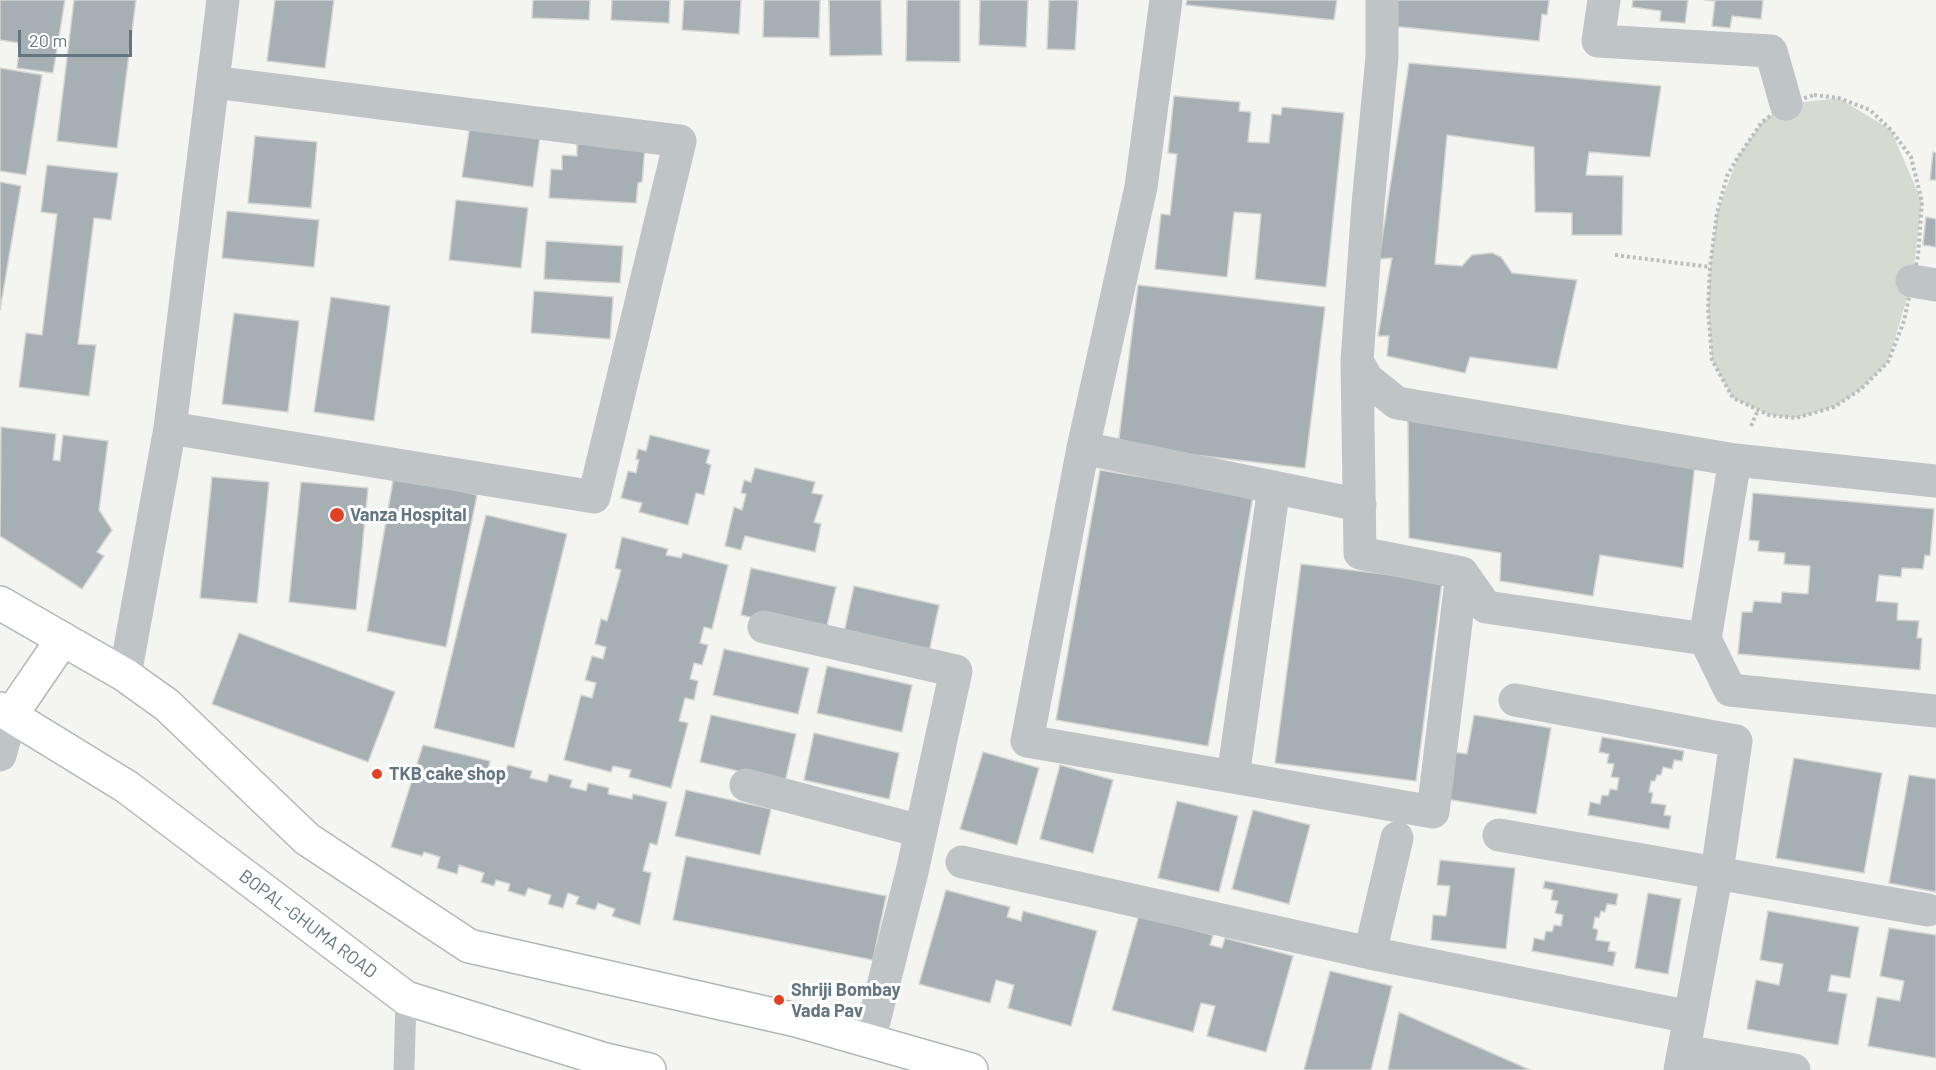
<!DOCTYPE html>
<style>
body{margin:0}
#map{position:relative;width:1936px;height:1070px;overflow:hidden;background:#f4f4f0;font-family:Barlow,sans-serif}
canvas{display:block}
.scale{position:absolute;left:18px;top:30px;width:114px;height:27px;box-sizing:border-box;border:3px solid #637681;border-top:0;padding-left:8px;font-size:18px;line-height:21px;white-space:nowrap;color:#637681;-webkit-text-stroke:4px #fff;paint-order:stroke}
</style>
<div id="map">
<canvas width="1936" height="1070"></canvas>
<div class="scale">20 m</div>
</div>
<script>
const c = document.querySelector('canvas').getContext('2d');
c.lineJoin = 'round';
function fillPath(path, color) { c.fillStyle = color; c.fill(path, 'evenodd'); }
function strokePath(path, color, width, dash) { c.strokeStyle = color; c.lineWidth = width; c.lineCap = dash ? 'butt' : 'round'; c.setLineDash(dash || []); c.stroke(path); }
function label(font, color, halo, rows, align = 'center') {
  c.font = font + ' Barlow,sans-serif'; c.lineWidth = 6; c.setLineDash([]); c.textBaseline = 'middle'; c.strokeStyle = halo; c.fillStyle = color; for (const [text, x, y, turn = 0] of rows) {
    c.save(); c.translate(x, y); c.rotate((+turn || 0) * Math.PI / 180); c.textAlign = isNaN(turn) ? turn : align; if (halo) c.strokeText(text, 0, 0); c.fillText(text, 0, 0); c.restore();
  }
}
fillPath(new Path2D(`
 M1839 98 1891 130 1922 202 1912 281 1888 362 1861 389 1834 407 1796 418 1769 415 1733 398 1712 360 1708 309 1710 267 1717 213 1738 157 1762 122 1786 104Z`), '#d6dbd1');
const building = new Path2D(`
 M0 0H65L53 73 17 68 20 43 0 40Z
 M74 0H136L117 148 57 141Z
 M275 0H334L325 68 267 61Z
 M533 0H590L589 20 532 18Z
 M612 0H670L669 23 611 20Z
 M684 0H741L739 34 682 30Z
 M764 0H820L819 38 763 37Z
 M829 0H881L882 55 830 56Z
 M907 0H960V62L906 61Z
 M980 0H1028L1026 47 979 45Z
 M1049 0H1078L1075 50 1047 49Z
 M1187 0H1337L1334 20 1186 5Z
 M1394 0H1549L1547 15 1542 14 1539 41 1392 26Z
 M1633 0H1688L1685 23 1660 21 1661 11 1632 7Z
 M1705 0H1763L1761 19 1732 16 1730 28 1712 26 1715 1Z
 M1409 63 1661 86 1650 157 1589 152 1586 175 1623 176 1622 235H1572V213L1535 212 1534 147 1447 135 1435 264 1462 266 1472 255 1492 253 1501 257 1512 273 1577 280 1557 369 1470 357 1465 373 1387 356 1389 336H1378L1392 258 1379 259Z
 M0 68 42 75 26 175 0 171Z
 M1174 96 1240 102 1239 111 1251 112 1248 142 1269 143 1272 114 1281 115 1282 107 1344 113 1326 287 1255 279 1261 214 1234 212 1227 277 1155 269 1161 214 1170 215 1177 154 1168 153Z
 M471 119 541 128 533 187 462 177Z
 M255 136 317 142 311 208 248 203Z
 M577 144 645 147 642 182 638 183 636 203 549 198 551 169 562 170V155L577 156Z
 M1933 152 1936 153V180H1930Z
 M47 165 118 173 111 220 94 218 78 344 96 345 89 396 19 387 26 333 42 335 57 214 41 212Z
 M0 182 21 186 0 310Z
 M456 200 528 208 521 268 449 260Z
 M227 211 319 220 314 267 222 258Z
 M1926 217 1936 219V247L1923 245Z
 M546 241 623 246 620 283 544 279Z
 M1138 285 1325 307 1305 468 1118 446Z
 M534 291 613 297 610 339 531 333Z
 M331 297 390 306 374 421 314 412Z
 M234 313 299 321 288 412 222 404Z
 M1408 419 1695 464 1683 568 1600 555 1593 596 1500 581 1501 553 1409 538Z
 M1 427 56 434 53 460 60 461 63 435 108 441 99 510 112 530 97 552 104 556 82 589 0 536Z
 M650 435 710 450 706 463 711 465 704 495 696 493 688 525 639 512 642 503 621 498 628 471 636 473 639 460 636 459 638 449 646 451Z
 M755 468 815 482 812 493 823 495 814 522 821 524 815 552 745 536 741 550 725 546 734 507 742 510 746 494 741 493 744 480 751 482Z
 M1100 470 1253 496 1208 746 1056 720Z
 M394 475 477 495 446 647 367 631Z
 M212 477 269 482 257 603 200 598Z
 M301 482 368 488 356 610 289 602Z
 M1753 493 1934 509 1930 556 1925 555 1923 569 1902 568 1901 577 1879 575 1876 601 1898 603 1897 620 1919 621 1917 638H1922L1920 670 1738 654 1742 612H1752L1754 601 1781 603 1782 592 1808 594 1810 566 1784 564 1785 553 1758 551 1759 541 1749 540Z
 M486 515 567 534 514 748 434 728Z
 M622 537 668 549 666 555 681 558 683 553 728 565 712 629 704 627 700 643 708 645 702 665 694 663 690 679 698 681 694 700 685 698 679 721 688 723 671 788 629 777 631 770 613 766 611 772 564 760 581 695 592 698 596 683 585 680 592 656 603 659 606 647 595 644 601 619 607 621 621 570 615 568Z
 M1301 564 1442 581 1416 781 1275 763Z
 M751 568 836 587 825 634 741 615Z
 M854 586 939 605 929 652 844 633Z
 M239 633 395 692 368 762 212 704Z
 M724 649 809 668 798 714 713 695Z
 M827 666 912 685 902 732 817 713Z
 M711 715 796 734 785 782 700 762Z
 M1474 715 1551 728 1536 814 1440 798 1448 751 1467 754Z
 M814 733 899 753 889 799 804 780Z
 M1602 737 1684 751 1682 761 1674 760 1672 769 1663 767 1661 775H1657L1655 781H1651L1649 792 1653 793 1651 803 1666 805 1664 815 1671 816 1669 829 1588 815 1590 802 1600 804 1602 795 1608 796 1610 789 1617 790 1619 778 1611 777 1614 764 1607 763 1609 754 1599 752Z
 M423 745 490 761 488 770 505 773 508 765 532 771 530 778 547 782 549 774 572 780 570 787 586 791 588 783 609 788 608 794 632 799 633 794 667 802 657 845 650 843 643 871 651 873 640 925 612 916 615 909 598 903 595 910 576 904 579 897 568 893 563 908 548 904 551 895 528 888 525 896 508 891 510 884 496 880 494 886 481 882 484 873 459 865 457 874 437 868 440 857 424 852 422 856 391 847Z
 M983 752 1039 768 1017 845 960 829Z
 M1794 758 1882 773 1864 873 1776 858Z
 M1060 765 1113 780 1093 853 1040 839Z
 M1909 775 1936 779V892L1889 883Z
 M686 790 771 809 760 855 675 836Z
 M1177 801 1238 816 1219 892 1158 878Z
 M1253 810 1310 825 1289 904 1232 889Z
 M686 856 886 896 873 960 673 920Z
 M1440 860 1515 868 1506 949 1431 940 1433 915 1446 916 1450 886 1437 885Z
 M1545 881 1618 894 1616 905 1607 904 1605 912 1601 911 1599 918 1595 917 1593 928 1598 930 1596 940 1610 942 1608 951 1616 952 1613 966 1532 951 1534 938 1544 940 1546 931 1552 932 1554 925 1561 926 1563 915 1555 913 1558 901 1551 900 1553 890 1543 888Z
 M946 890 1010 907 1007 917 1021 921 1023 911 1097 931 1071 1026 1008 1008 1014 985 996 980 990 1003 919 984Z
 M1648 893 1681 899 1668 974 1635 968Z
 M1768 911 1859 927 1850 978 1831 975 1828 991 1847 994 1838 1045 1747 1029 1756 980 1779 985 1783 964 1760 960Z
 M1139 915 1213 935 1210 945 1222 948 1225 938 1293 956 1266 1052 1207 1036 1215 1006 1201 1003 1193 1032 1112 1010Z
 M1889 928 1936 935V1058L1868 1046 1877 997 1900 1001 1904 981 1880 976Z
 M1330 971 1392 986 1371 1070H1304Z
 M1399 1012 1530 1070H1388Z`);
fillPath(building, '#a6afb3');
strokePath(building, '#d5d5d3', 1.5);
const secondary = new Path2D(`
 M0 603 125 675 167 705 307 839 469 946 796 1020 971 1070
 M0 709 127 787 406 998 602 1059 649 1070
 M11 715 63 639`);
strokePath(secondary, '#b1b7bb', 36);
strokePath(new Path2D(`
 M1814 95 1839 98 1870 110 1891 130 1911 157 1922 202 1918 256 1904 321 1888 362 1861 389 1834 407 1796 418 1769 415 1733 398 1712 360 1708 309 1710 267 1717 213 1727 176 1738 157 1762 122 1786 104Z
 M1615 255 1710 267
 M1751 426 1758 410`), '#bbbdbf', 4, [3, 3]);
strokePath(new Path2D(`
 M404 1070 406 998`), '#bfc4c6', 21);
strokePath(new Path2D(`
 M1166 0 1141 187 1083 448 1360 505
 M1382 0V57L1368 204 1357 361 1367 379 1397 403 1735 460 1936 481
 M1604 0 1598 41 1771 51 1786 104
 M1912 281 1936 285
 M1357 361 1360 553 1462 573 1486 607 1705 639 1730 690 1936 711
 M170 428 594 497 680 141 213 82
 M1083 448 1027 741 1433 812 1462 573
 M764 627 956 671 912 872 869 1041
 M1705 639 1735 460
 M125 675 170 428 223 0
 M1515 700 1736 741 1717 872 1680 1070
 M0 755 11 715
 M1233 777 1274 487
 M746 785 920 831
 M1499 835 1928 910
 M962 862 1370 953 1397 838
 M1370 953 1690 1017
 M1684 1051 1794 1070`), '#bfc4c6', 33);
strokePath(secondary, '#fff', 33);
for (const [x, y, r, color] of [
 [337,515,8,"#e24123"],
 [377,774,6,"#e24123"],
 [779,1000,6,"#e24123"]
]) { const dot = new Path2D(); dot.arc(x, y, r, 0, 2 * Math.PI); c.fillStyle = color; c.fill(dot); strokePath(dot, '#fff', 2); }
label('bold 18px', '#637681', '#fff', [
 ["Vanza Hospital",350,515],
 ["TKB cake shop",389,774],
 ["Shriji Bombay",791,990],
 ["Vada Pav",791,1011]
], 'left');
label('18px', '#637681', '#fff', [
 ["BOPAL-GHUMA ROAD",308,924,37]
]);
</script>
